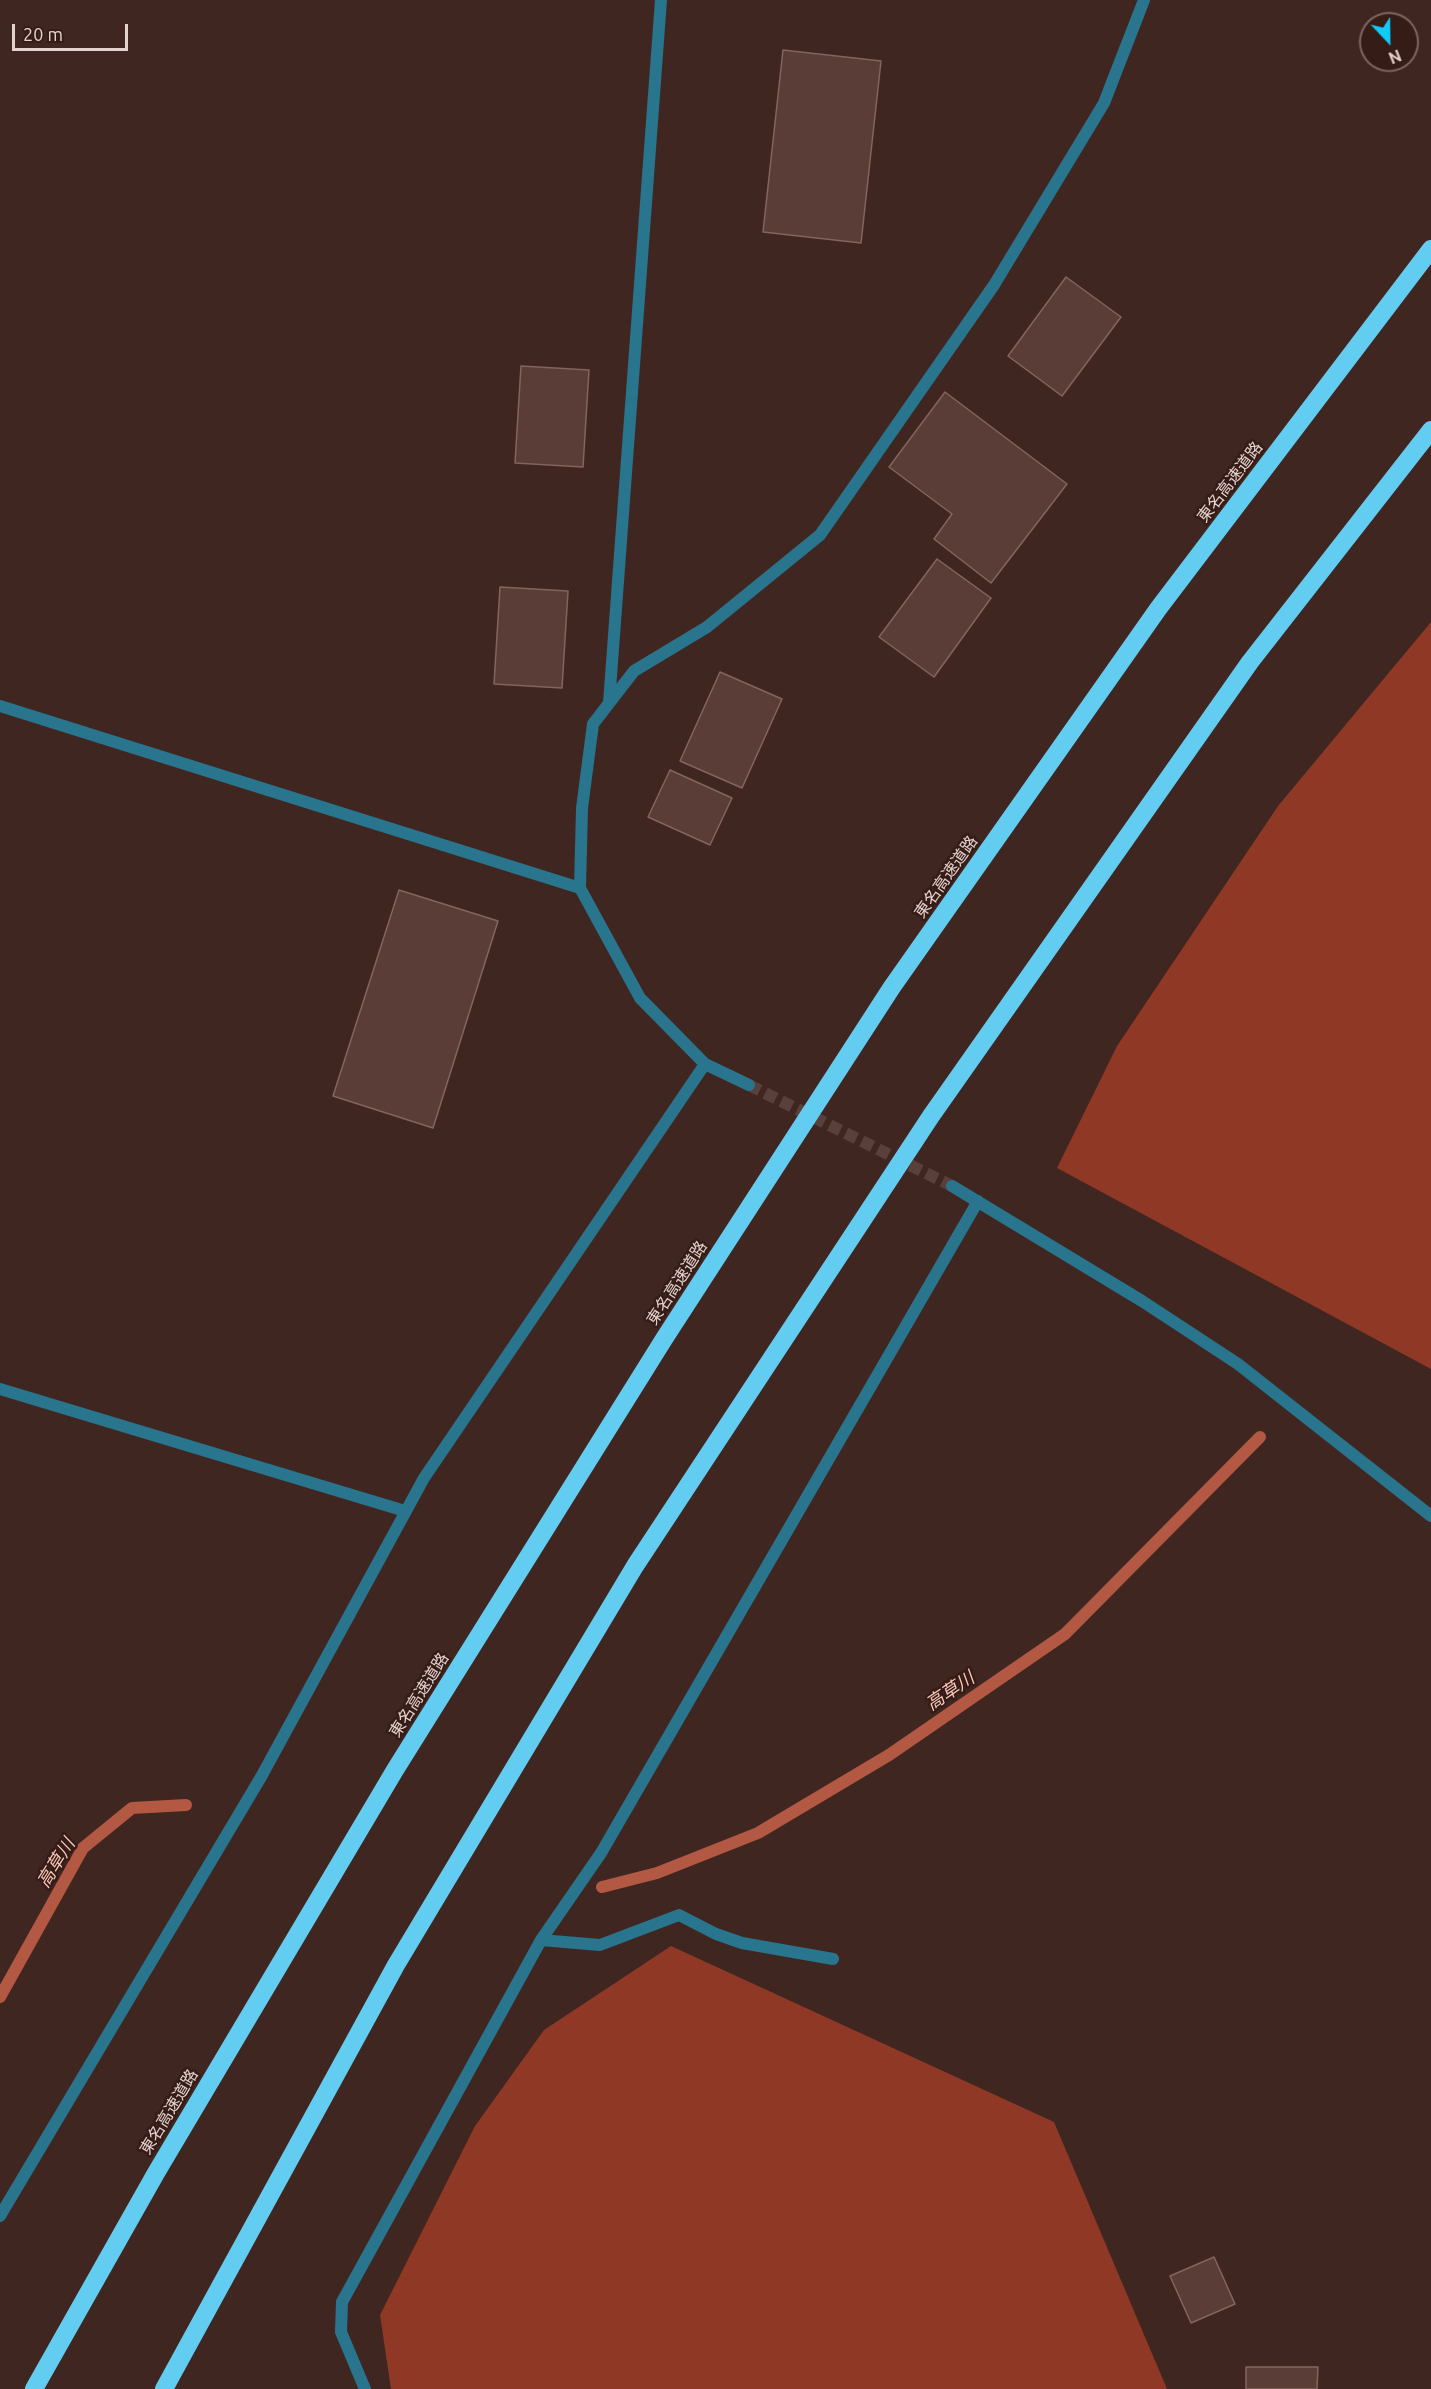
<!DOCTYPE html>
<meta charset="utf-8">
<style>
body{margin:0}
#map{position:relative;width:1431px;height:2389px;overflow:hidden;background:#402620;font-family:Ubuntu,sans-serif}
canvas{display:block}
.north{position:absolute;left:1359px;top:12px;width:60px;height:60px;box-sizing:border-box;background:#361c16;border:2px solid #7c6560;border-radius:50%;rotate:158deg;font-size:16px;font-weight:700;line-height:24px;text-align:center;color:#e4d2ce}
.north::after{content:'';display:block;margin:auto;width:21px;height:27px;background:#10cafa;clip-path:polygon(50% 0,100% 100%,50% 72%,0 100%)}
.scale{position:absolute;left:12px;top:24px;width:116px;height:27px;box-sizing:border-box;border:3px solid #e4d2ce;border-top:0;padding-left:8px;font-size:18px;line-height:21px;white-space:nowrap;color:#e4d2ce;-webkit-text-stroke:4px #361c16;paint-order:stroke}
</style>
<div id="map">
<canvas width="1431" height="2389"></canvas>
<div class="north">N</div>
<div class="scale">20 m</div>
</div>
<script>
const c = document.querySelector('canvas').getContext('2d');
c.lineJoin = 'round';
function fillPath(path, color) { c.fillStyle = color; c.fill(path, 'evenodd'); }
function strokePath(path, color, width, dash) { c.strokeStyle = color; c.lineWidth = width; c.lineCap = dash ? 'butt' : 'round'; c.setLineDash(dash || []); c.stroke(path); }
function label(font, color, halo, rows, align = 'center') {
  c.font = font + ' Ubuntu,"Noto Sans JP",sans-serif'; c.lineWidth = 5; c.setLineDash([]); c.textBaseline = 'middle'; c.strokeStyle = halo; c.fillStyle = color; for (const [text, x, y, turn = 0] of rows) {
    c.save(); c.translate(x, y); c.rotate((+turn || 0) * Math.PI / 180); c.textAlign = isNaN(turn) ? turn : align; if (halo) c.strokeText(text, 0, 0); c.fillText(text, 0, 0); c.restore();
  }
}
fillPath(new Path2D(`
 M1431 622V1369L1057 1168 1117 1046 1278 806Z
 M671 1946 1054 2122 1167 2389H391L380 2315 475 2126 544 2030Z`), '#8f3825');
strokePath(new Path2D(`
 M602 1887 657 1873 758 1833 889 1755 1065 1634 1260 1437
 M0 1997 83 1848 132 1808 186 1805`), '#b25843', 12);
const building = new Path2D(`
 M783 50 881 61 861 243 763 232Z
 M1066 277 1121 317 1062 396 1008 356Z
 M521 366 589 370 583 467 515 463Z
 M945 392 1067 484 991 583 934 539 952 514 889 467Z
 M937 559 991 598 934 677 879 637Z
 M500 587 568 591 562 688 494 684Z
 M720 672 782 699 742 788 680 761Z
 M670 770 732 798 710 845 648 817Z
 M399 890 498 921 433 1128 333 1096Z
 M1214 2257 1235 2304 1191 2323 1170 2276Z
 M1246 2367H1318L1317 2389H1246Z`);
fillPath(building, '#593d36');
strokePath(building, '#84655e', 1.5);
strokePath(new Path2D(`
 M749 1085 952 1186`), '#59403a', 12, [12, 6]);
strokePath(new Path2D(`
 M609 703 661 0
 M0 706 580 888
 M749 1085 705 1064 640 998 580 888 582 808 593 724 634 671 707 627 820 535 994 285 1104 103 1144 0
 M952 1186 1142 1301 1238 1364 1431 1516
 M0 1389 405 1511
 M541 1940 600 1945 679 1915 716 1934 742 1943 833 1959
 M0 2216 261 1777 424 1478 705 1064
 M365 2389 341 2332 342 2302 541 1940 601 1853 978 1201`), '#28758d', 12);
strokePath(new Path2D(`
 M34 2389 156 2173 395 1770 664 1339 892 987 1158 609 1431 249
 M164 2389 396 1965 635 1566 931 1116 1250 662 1431 430`), '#63cdf1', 18);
label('16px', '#e4d2ce', '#361c16', [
 ["東名高速道路",1230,482,-53],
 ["東名高速道路",946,877,-55],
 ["東名高速道路",677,1283,-57],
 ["東名高速道路",419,1695,-58],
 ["東名高速道路",169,2112,-59]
]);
label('italic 18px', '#fac7ba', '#361c16', [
 ["高草川",950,1691,-34],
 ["高草川",56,1863,-58]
]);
</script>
